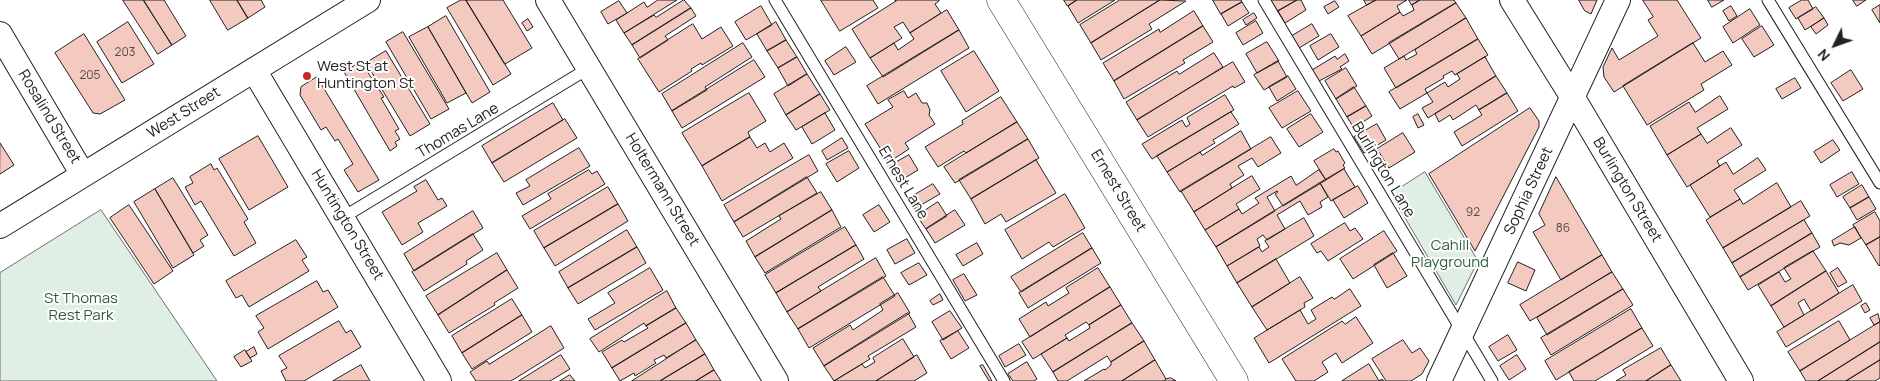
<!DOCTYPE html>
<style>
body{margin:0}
#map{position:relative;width:1880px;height:381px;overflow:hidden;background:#fff;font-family:Manrope,sans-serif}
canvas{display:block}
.north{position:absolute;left:1810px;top:20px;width:50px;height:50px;-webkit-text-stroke:4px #fff;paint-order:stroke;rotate:228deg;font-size:14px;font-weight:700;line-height:20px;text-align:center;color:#222}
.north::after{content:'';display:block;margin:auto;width:18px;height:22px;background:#222;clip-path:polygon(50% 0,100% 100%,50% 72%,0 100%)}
</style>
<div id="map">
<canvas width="1880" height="381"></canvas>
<div class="north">N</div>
</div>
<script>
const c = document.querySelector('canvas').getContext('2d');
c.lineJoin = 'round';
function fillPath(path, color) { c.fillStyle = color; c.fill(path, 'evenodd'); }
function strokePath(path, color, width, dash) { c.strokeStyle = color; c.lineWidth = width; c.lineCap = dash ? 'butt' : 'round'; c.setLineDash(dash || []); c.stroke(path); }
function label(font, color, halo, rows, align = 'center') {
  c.font = font + ' Manrope,sans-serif'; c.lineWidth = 4; c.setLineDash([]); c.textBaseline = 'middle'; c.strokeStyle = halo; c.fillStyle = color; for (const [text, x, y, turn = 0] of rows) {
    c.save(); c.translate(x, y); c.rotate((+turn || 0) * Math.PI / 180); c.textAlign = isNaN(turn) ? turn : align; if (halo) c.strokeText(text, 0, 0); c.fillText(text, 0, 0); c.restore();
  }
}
const green = new Path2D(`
 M1425 172 1478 261 1456 305 1391 194Z
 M101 210 217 381H0V273Z`);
fillPath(green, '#e0efe3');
strokePath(green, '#6f6f6f', 1);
const building = new Path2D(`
 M123 0H143L172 45 158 54Z
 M144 0H164L186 36 172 45Z
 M210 0H237L248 18 228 30Z
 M237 0H261L265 7 248 18Z
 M461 0H466L511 74 493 85 447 8Z
 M466 0H503L532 48 505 64Z
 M658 0H677L624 33 616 20 644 2 647 7Z
 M684 0 691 8 632 45 624 33 654 15 656 17Z
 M821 0H873L878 8 840 31Z
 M895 0H939V1L935 4 941 13 910 33 903 22 894 27 902 38 870 58 852 29 896 1Z
 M1064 0H1077L1068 6Z
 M1077 0H1115L1078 23 1068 6Z
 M1120 0H1160L1091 43 1080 25Z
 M1160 0 1186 1 1149 24 1152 29 1101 60 1091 43Z
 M1213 0H1241L1242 2 1221 14Z
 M1271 0H1297L1278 11Z
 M1297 0H1301L1306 10 1285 23 1278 11Z
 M1364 0H1376L1367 5Z
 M1376 0H1407L1397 6 1400 12 1361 36 1348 16Z
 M1409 0H1420L1412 5Z
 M1420 0H1454L1456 3 1372 54 1361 36 1400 12 1403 16 1414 10 1412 5Z
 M1579 0H1597L1591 14 1585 11Z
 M1643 0H1677L1701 38 1614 92 1604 77 1603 67 1612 48 1619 60 1658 36 1648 20 1653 17Z
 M1708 0H1724L1712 7Z
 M1802 0H1808L1813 9 1796 19 1789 8Z
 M1853 0H1866L1857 6Z
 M619 1 627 13 608 24 601 12Z
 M1335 1 1339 7 1328 14 1324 7Z
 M1242 2 1249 13 1228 26 1221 14Z
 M1456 3 1466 18 1399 59 1389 43Z
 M1880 5V23L1872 10Z
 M761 6 772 25 746 40 735 22Z
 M1731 6 1737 16 1729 21 1723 11Z
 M1816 7 1824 18 1805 30 1798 18Z
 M691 8 696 16 665 36 668 40 640 58 632 45Z
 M1750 9 1760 25 1733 43 1723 27Z
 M947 10 959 30 883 77 870 58 894 43 898 50 914 39 910 33Z
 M1194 11 1203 26 1114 81 1103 63 1159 29 1160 32Z
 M1254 13 1257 18 1246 25 1243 20Z
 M446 16 490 92 472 103 428 27Z
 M1466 18 1478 39 1396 88 1384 68 1404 56 1406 60 1417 54 1415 50Z
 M1824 18 1828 25 1816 34 1811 27Z
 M528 19 533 27 527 31 522 23Z
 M1256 21 1263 33 1243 45 1236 33Z
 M128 22 154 64 122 83 97 42Z
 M776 22 786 40 767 51 757 34Z
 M693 24 702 39 721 27 733 46 702 65 701 63 691 69 692 71 659 92 638 59Z
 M1312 24 1319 36 1299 48 1292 36Z
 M1203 26 1213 42 1183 60 1185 63 1124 99 1114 81Z
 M1762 26 1774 45 1754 57 1742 39Z
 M428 27 466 93 447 103 409 37Z
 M959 30 969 48 878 104 867 86Z
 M403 32 449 109 431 119 386 42Z
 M84 34 125 100 100 114 93 113 55 53Z
 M1331 34 1339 47 1318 60 1310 46Z
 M1478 39 1488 55 1455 75 1452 71 1443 76 1444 78 1425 89 1427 93 1400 109 1389 92Z
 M786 40 797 57 778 68 767 51Z
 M1267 42 1279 61 1257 73 1246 54Z
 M743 43 752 57 705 87 707 90 672 111 662 94Z
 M1693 43 1705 62 1723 51 1732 65 1701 84 1704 90 1647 125 1623 86Z
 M846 47 856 62 834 75 825 61Z
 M386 51 430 124 410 136 366 63Z
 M974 51 999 91 966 112 941 71Z
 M1214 53 1223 67 1137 120 1126 102 1177 71 1179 74Z
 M1345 54 1349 61 1340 67 1342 69 1319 81 1312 70 1335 56 1337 59Z
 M797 57 807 74 788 86 778 68Z
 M1485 57 1496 76 1428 118 1422 108 1433 102 1427 93 1445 82 1448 87 1460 79 1457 74Z
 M754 60 765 77 682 128 672 111Z
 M1278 61 1287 77 1264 90 1254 75Z
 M361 62 384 97 381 98 399 129 395 131 400 139 395 142 397 146 390 151 344 72Z
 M1233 62 1245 82 1234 88 1233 86 1148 137 1137 120Z
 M1346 68 1357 86 1336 99 1325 81Z
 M1851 70 1863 89 1843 101 1831 83Z
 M807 74 820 94 786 115 774 94Z
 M1288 76 1296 89 1277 101 1269 87Z
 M1496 76 1507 93 1479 110 1476 105 1453 120 1450 115 1439 122 1435 114Z
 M317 77 379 180 358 192 344 170 353 164 338 139 335 141 326 127 321 130 300 95 301 87Z
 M1795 78 1801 88 1782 99 1776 89Z
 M1354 87 1366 106 1347 117 1336 99Z
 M904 91 908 98 916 93 922 103H927L930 110 929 115 935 124 905 143 909 149 889 162 865 124 893 107 888 100Z
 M1298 91 1311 111 1282 128 1269 108Z
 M749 93 766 121 748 132 750 137 702 166 682 133Z
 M1507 93 1518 111 1462 146 1454 132 1482 115 1479 110Z
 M820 94 830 110 796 130 786 115Z
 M1225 95 1234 110 1152 159 1142 144 1182 120 1186 127 1190 124 1187 118Z
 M1720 96 1728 109 1697 128 1701 134 1667 155 1650 126 1689 102 1695 112Z
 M1001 97 1017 122 966 153 964 151 938 167 925 147 963 124 962 121Z
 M553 103 563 120 492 163 482 146Z
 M1366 106 1372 116 1354 128 1347 117Z
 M1530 108 1539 121V127L1475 251 1429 174Z
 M1231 112 1239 124 1213 140 1215 143 1167 172 1157 156Z
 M825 113 835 130 812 144 802 127Z
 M1311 114 1323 132 1299 147 1287 129Z
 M1418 114 1424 125 1418 128 1413 117Z
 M565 119 577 138 504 182 492 163Z
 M1017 122 1028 139 955 183 944 167Z
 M1377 124 1386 140 1364 153 1354 137Z
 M1731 128 1742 145 1717 161 1720 166 1687 187 1667 155 1701 134 1707 143Z
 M1241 131 1251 149 1180 192 1167 172 1200 152 1202 155Z
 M1403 133 1415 152 1389 168 1377 149Z
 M258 136 288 187 249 210 219 159Z
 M750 137 757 148 765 143 770 152 784 143 793 158 722 201 702 166Z
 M1271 137 1281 153 1258 167 1252 158 1238 166 1244 175 1230 184 1232 188 1194 212 1181 191Z
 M842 138 848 148 827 160 822 151Z
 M1028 139 1039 158 971 199 959 180Z
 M1833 140 1840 150 1821 163 1814 152Z
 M0 143 14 165 0 174Z
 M579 148 590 166 523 205 516 193 530 186 526 180Z
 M1334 149 1336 152 1338 151 1345 163 1343 165 1345 168 1326 180 1314 161Z
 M849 151 859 168 837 182 826 164Z
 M809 155 818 171 734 222 724 205Z
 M909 155 918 170 898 182 888 167Z
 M1758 158 1766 170 1734 190 1740 199 1710 217 1690 185 1726 162 1733 174Z
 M1036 160 1056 193 1006 222 1001 214 985 224 971 199Z
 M211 164 214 170 217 168 248 219 244 222 256 243 234 256 201 201 195 205 185 187 193 183 190 177Z
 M1344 169 1355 187 1331 201 1320 183Z
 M589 170 592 174 597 171 605 184 530 229 522 216 551 199 548 194Z
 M1319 170 1326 180 1283 206 1275 194 1278 192 1277 191 1267 197 1275 211 1216 247 1205 230 1239 209 1242 214 1259 203 1255 198 1291 176 1296 185Z
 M1852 172 1859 184 1837 197 1830 185Z
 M1252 176 1260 189 1236 204 1239 209 1205 230 1194 212Z
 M807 177 817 193 743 237 734 222Z
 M1556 177 1602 255 1561 280 1533 232 1545 225 1539 214Z
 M173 178 208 235 200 240 204 246 193 253 155 189Z
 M426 180 438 200 442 198 447 206 418 223 423 232 402 245 382 212 417 191 414 187Z
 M1320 183 1328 197 1320 202 1322 207 1308 215 1300 201 1277 215 1285 229 1267 240 1263 235 1257 239 1260 246 1227 266 1216 247Z
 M1777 183 1791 207 1723 248 1706 220 1740 199 1743 204Z
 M933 184 940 194 914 209 908 199Z
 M1862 185 1869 197 1850 208 1843 197Z
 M1358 186 1368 203 1344 218 1333 200Z
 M608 187 618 204 544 248 534 231Z
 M155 189 194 255 173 268 134 202Z
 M821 192 832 210 755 257 746 241 781 219 779 216Z
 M1065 194 1085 228 1053 247 1049 242 1022 259 1005 230Z
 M1869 197 1876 209 1857 220 1850 208Z
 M1801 201 1810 216 1732 263 1723 248Z
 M938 202 947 216 926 229 917 216Z
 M618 204 628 221 555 266 544 248Z
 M129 205 173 271 154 284 110 218Z
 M879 205 890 222 874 232 863 215Z
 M832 210 841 227 765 273 755 257Z
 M955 210 965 225 935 243 926 229Z
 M473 211 483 228 414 271 404 254Z
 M1875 212 1880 221V237L1866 245 1853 225Z
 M1304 218 1314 236 1237 283 1227 266 1259 247 1262 252 1269 247 1265 241Z
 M1804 220 1812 233 1740 277 1732 263Z
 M1345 223 1350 231 1355 228 1363 239 1328 261 1321 251 1317 253 1311 244Z
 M845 227 856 245 776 293 765 275Z
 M1855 227 1861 238 1849 245 1840 243 1834 246 1832 241Z
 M627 230 637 247 568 288 559 272Z
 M1384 231 1397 251 1353 279 1340 259Z
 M1083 233 1092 248 1021 292 1011 277Z
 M1812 233 1820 247 1748 290 1740 277Z
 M473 234 483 250 466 261 467 264 424 291 412 272Z
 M1880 237V265L1879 266 1866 245Z
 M907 239 915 253 895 264 887 250Z
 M296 240 307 257 302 260 309 271 249 307 242 295 236 298 226 281Z
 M977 243 983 254 963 266 956 255Z
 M856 245 864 259 818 287 821 291 787 312 776 293Z
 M637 247 646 263 578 304 568 288Z
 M1092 248 1101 263 1028 308 1019 293Z
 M1813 251 1826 271 1771 306 1758 285 1779 272 1785 282 1791 279 1784 268Z
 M497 253 507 270 438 315 426 296Z
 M1393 253 1407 276 1387 288 1374 265Z
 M1602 255 1612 272 1530 321 1520 305Z
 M876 258 886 276 798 329 787 312Z
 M1276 259 1290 283 1252 307 1237 283Z
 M1518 262 1535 270 1526 291 1508 283Z
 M919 263 927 275 909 285 901 273Z
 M650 268 663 290 595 330 588 319 615 303 608 293Z
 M1098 268 1110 287 1030 337 1019 319 1046 302 1048 306 1069 293 1066 288Z
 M1838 268 1847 282 1838 287 1830 273Z
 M507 270 518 288 494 303 495 305 449 333 438 315Z
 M1826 271 1839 293 1811 311 1804 299 1798 303 1804 315 1784 327 1771 306Z
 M1612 272 1623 289 1547 335 1537 318Z
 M964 274 977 295 965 301 953 280Z
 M883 277 895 296 809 348 798 329Z
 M1300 277 1313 298 1304 303 1305 307 1267 330 1252 307Z
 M317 281 323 292 328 290 338 307 268 349 258 332 264 328 256 316Z
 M1853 285 1862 301 1786 347 1777 332Z
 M1110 287 1121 305 1089 325 1086 322 1065 335 1067 338 1033 359 1022 342Z
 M1350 289 1361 306 1269 363 1254 338 1300 310 1308 324 1316 319 1311 310 1332 297 1334 299Z
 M1623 289 1633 305 1551 355 1541 338Z
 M667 291 676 308 646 326 644 323 599 352 590 339Z
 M898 293 910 313 824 366 813 348 850 325 853 330 883 310 880 304Z
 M940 294 943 300 933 305 930 301Z
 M512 299 522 315 462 353 452 336Z
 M1866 303 1870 310 1865 313 1861 306Z
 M1121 305 1132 323 1053 372 1041 354 1067 338 1069 341 1090 328 1089 325Z
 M676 308 686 323 612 368 602 352 622 340 624 342 648 328 646 326Z
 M1631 309 1642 328 1556 380 1545 361Z
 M950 311 962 328 943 340 932 322Z
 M908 313 916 327 868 356 870 359 834 381 824 366Z
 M1878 314 1880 322 1874 325 1870 318Z
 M522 315 532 332 472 369 462 353Z
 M1356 317 1373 343 1342 363 1336 353 1322 362 1328 372 1314 381H1296L1282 359 1342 321 1345 324Z
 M339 321 346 333 351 330 361 347 304 381H286L281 371 287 368 279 356Z
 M1839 321 1850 340 1800 371 1788 352Z
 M1880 322V342L1818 381H1806L1800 371Z
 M686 323 696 340 666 358 664 355 654 360 656 363 635 376 634 373 620 381 612 368Z
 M1132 323 1144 341 1111 362 1107 356 1067 381H1058L1053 372Z
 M551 326 564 348 511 381H476L470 372 487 361 489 364Z
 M1642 328 1653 346 1595 381H1574L1569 372Z
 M958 331 969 348 951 359 940 341Z
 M1508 335 1517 350 1498 361 1489 347Z
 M903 339 914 357 876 381H834L862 364 865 368 875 362 873 358Z
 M696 340 705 354 660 381H632Z
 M1403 340 1412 353 1420 348 1429 361 1422 374 1411 381H1386L1372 359Z
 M1144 341 1155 360 1122 381H1084L1104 369 1105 370 1111 365V362Z
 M1880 342V360L1846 381H1818Z
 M1019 344 1026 355 1005 367 999 356Z
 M254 347 257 354 250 358 246 352Z
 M1661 348 1671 365 1646 381H1616L1626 375 1623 370Z
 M245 350 252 361 241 367 234 357Z
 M705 354 714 370 696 381H660Z
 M561 355 570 369 550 381H519Z
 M917 355 927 373 914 381H876Z
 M1517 355 1526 369 1509 380 1500 366Z
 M1155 360 1166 379 1164 381H1122Z
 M1880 360V378L1875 381H1846Z
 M1027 362 1037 379 1034 381H1013L1008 374Z
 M1369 364 1379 381 1382 379 1384 381H1342Z
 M361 365 370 381H333Z
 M983 365 992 381H989L980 366Z
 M1671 365 1681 381H1646Z
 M714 370 721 381H696Z
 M570 375 575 381H560Z
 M1171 378 1176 381H1164L1166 379Z`);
fillPath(building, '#f3c9c0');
strokePath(building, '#222', 1);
const lane = new Path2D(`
 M775 0 1004 381
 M1264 0 1492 381
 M1768 0 1880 183
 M342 218 589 68`);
const street = new Path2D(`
 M548 0 776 381
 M1512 0 1573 98 1741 381
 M0 34 83 175
 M254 70 439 381
 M0 226 368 0
 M1439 381 1618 0`);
const secondary = new Path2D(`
 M1001 0 1234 381`);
strokePath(lane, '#222', 13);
strokePath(street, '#222', 26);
strokePath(secondary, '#222', 29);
strokePath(lane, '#fff', 11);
strokePath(street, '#fff', 24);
strokePath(secondary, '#fff', 28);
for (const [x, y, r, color] of [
 [307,76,5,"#c62828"]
]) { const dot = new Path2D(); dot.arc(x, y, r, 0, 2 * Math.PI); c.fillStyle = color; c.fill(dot); strokePath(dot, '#fff', 2); }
label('12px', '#564c4a', null, [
 ["203",125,53],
 ["205",90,76],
 ["92",1473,213],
 ["86",1563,229]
]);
label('15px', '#222', '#fff', [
 ["West St at",317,67],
 ["Huntington St",317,84]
], 'left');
label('15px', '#222', '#fff', [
 ["West Street",184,113,-32],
 ["Rosalind Street",49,117,59],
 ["Thomas Lane",458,131,-31],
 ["Burlington Lane",1383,170,59],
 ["Ernest Lane",903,183,59],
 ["Holtermann Street",662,190,59],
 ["Burlington Street",1627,190,59],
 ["Ernest Street",1118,191,59],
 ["Sophia Street",1529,191,-65],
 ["Huntington Street",347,225,59]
]);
label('15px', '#2f5e38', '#fff', [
 ["Cahill",1450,246],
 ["Playground",1450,263],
 ["St Thomas",81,299],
 ["Rest Park",81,316]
]);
</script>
